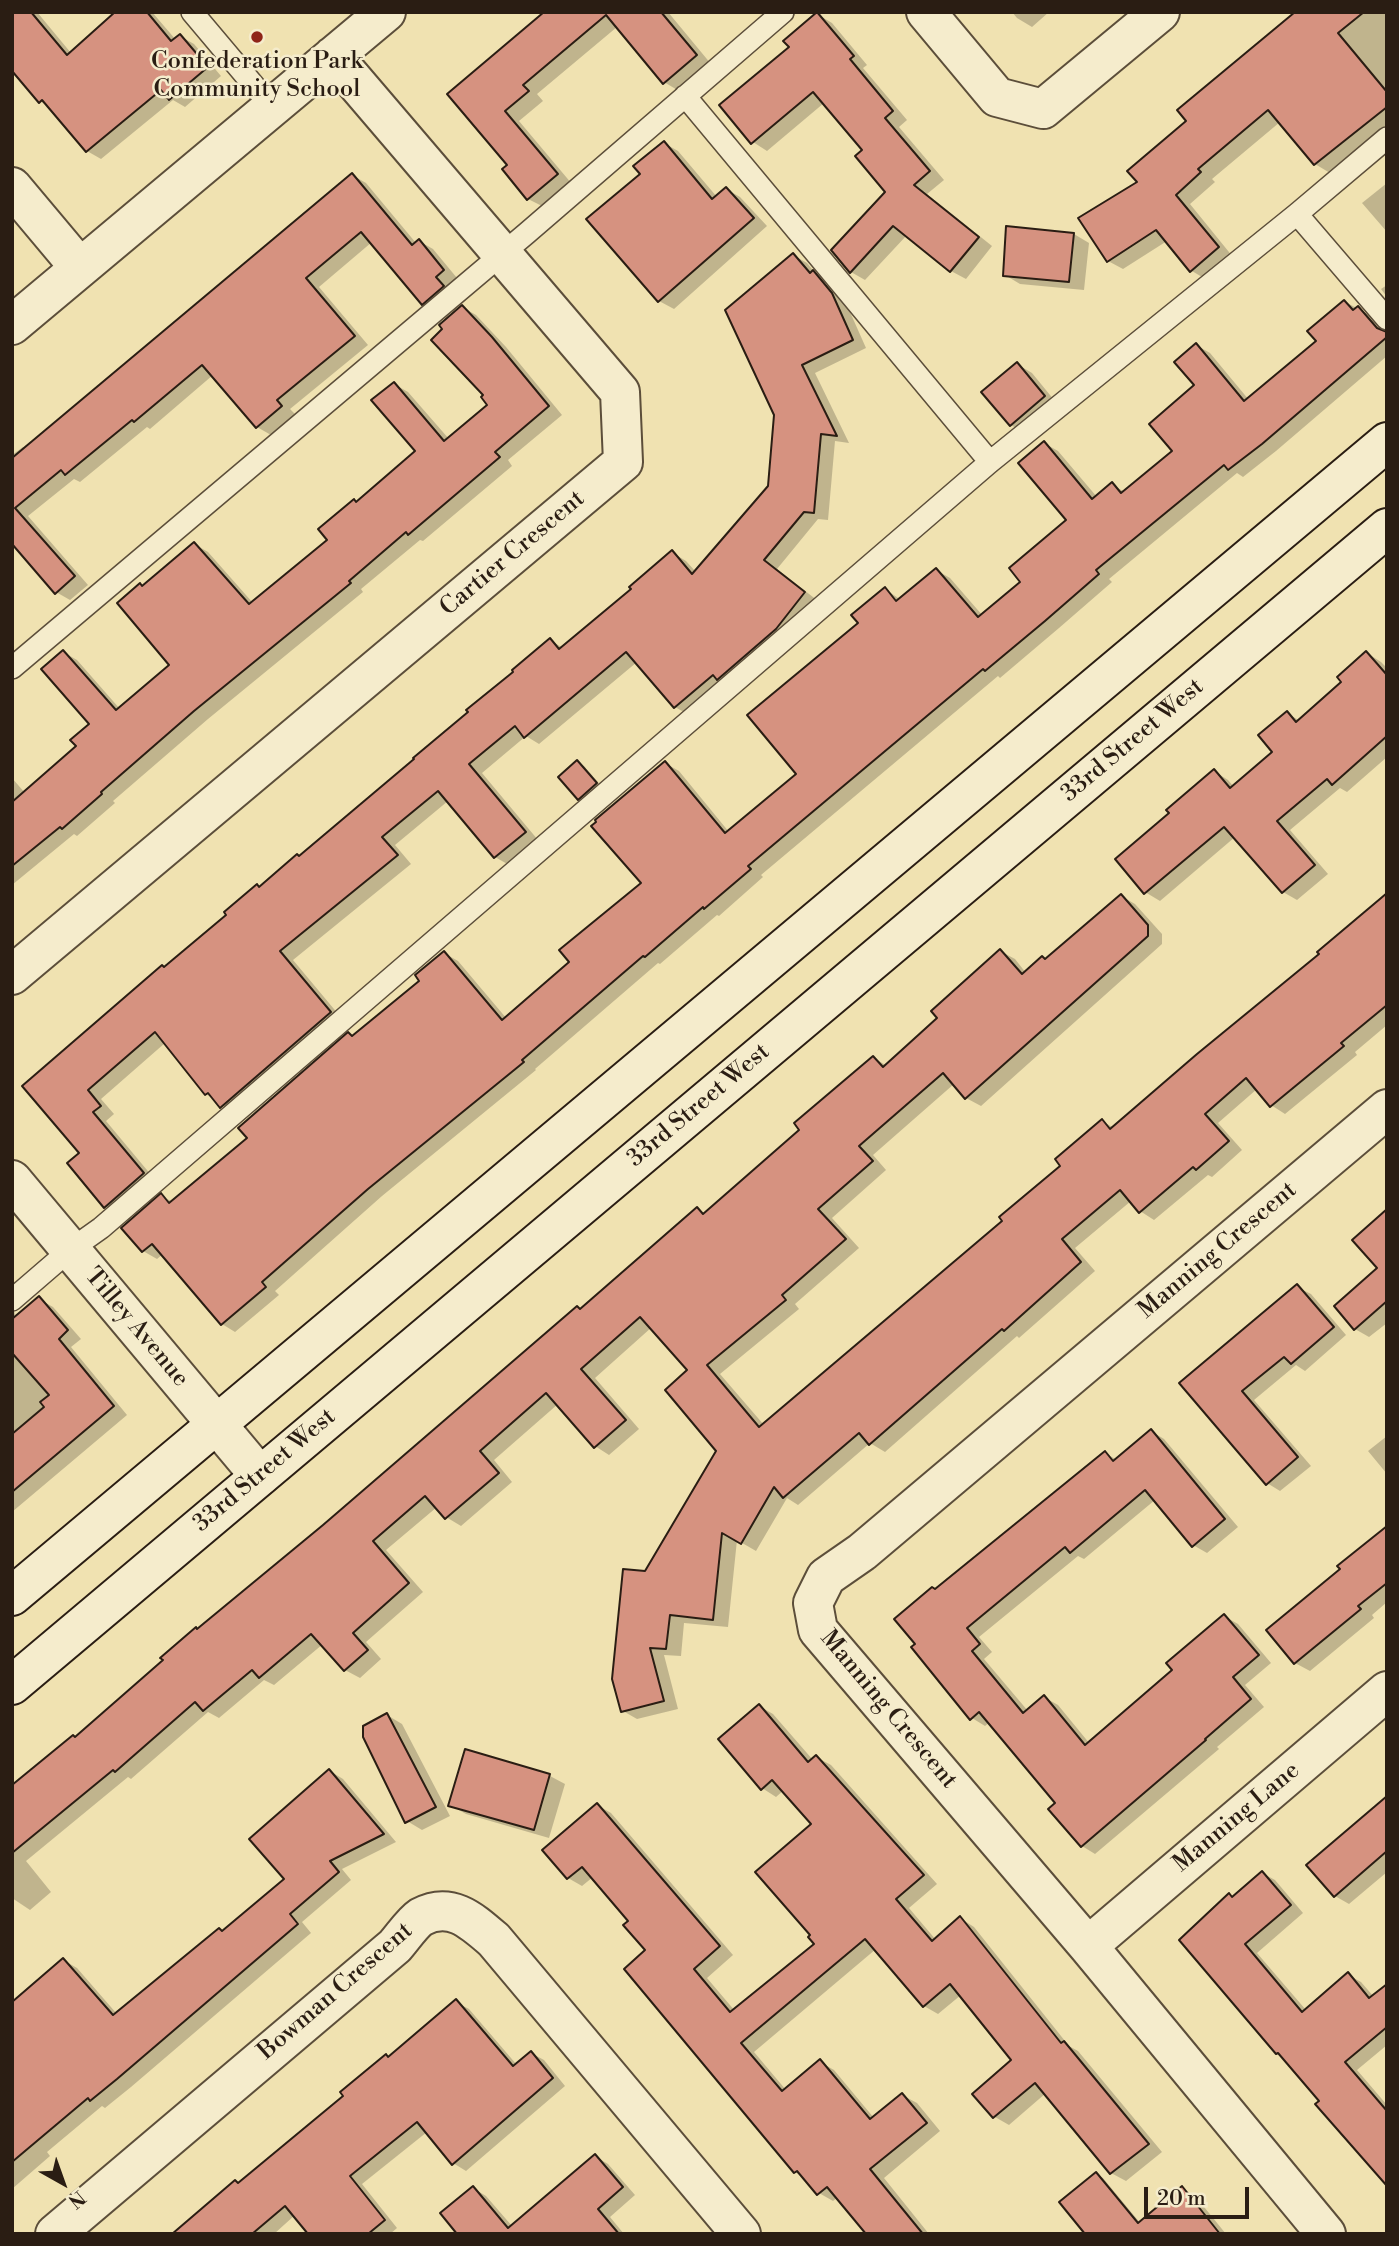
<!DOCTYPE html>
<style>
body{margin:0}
#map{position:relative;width:1399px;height:2246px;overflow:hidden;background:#f0e2b1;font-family:"Libre Bodoni",serif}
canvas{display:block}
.frame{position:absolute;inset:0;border:14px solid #2a1d13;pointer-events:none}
.north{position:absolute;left:28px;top:2148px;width:70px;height:70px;-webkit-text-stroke:5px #f5eccc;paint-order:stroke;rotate:140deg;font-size:19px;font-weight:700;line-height:28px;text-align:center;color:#2a1d13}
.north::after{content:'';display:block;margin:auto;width:24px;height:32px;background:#2a1d13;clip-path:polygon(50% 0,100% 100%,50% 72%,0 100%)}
.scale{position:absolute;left:1144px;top:2187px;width:105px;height:32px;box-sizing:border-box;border:4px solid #2a1d13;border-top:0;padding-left:9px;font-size:21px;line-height:24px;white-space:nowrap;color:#2a1d13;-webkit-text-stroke:5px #f5eccc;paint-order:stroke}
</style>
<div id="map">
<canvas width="1399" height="2246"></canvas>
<div class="frame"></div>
<div class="north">N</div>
<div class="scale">20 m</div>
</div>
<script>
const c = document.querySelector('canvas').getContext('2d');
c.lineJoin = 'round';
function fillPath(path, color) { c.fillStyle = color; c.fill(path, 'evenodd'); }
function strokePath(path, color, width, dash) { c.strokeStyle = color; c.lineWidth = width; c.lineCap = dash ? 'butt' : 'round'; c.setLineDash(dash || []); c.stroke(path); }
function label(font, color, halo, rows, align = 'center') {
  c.font = font + ' "Libre Bodoni",serif'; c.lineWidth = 5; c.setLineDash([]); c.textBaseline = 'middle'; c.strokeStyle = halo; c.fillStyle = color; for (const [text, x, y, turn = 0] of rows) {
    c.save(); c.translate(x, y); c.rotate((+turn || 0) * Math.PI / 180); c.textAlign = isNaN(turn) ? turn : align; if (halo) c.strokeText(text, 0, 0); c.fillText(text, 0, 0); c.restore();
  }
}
fillPath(new Path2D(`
 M12 12H37L71 53 118 12H152L176 40 180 36 194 44 221 76 185 107 173 100 101 159 87 151 51 108 40 101Z
 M547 12H668L711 64 679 91 664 82 617 27 537 94 543 101 519 121 572 184 544 207 528 199 509 165 450 94Z
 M1012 12H1049L1032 27 1017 18Z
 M1297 12H1387V128L1330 173 1315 164 1280 122 1212 179 1215 182 1190 204 1233 257 1207 280 1192 271 1167 241 1123 269 1108 261 1139 182 1189 121Z
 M817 14 832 23 867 65 863 68 907 120 899 127 944 180 927 194 992 246 966 279 951 271 907 235 865 280 851 272 833 250 887 192 864 150 824 103 767 151 753 142 791 48Z
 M664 143 678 151 717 197 726 189 740 197 767 226 674 309 659 301 588 219 643 175Z
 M352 175 366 183 416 243 419 241 433 249 457 278 448 286 457 295 437 311 423 303 372 242 319 287 368 345 290 409 295 414 271 435 257 427 213 375 150 429 147 427 80 482 74 479 28 516 88 585 70 600 56 592 12 541V455L23 447 27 449Z
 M1387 183V232L1362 203Z
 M1074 234 1089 243 1084 290 1020 284 1005 275Z
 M793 255 807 263 816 274 827 280 846 303 866 348 815 373 849 443 835 441 828 520 818 519 777 569 818 601 689 715 675 707 637 662 539 744 526 736 482 773 538 840 509 865 495 857 448 801 395 845 411 864 293 960 344 1021 235 1114 206 1094 165 1043 101 1099 114 1114 106 1121 157 1182 119 1214 106 1206 82 1153 24 1087 260 888 300 857 516 672 550 640 563 648 633 589 673 553 686 561 696 572 769 487Z
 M1387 285V297L1381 289Z
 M1345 302 1372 316 1387 331V356L1276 451 1243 477 1237 473 1109 579 1112 582 1059 628 1000 678 998 676 761 875 763 877 719 916 717 915 660 964 658 963 535 1069 536 1070 382 1196 275 1291 279 1295 235 1332 222 1324 163 1254 157 1259 143 1251 161 1196 173 1202 249 1138 353 1037 422 981 444 953 458 961 507 1019 572 962 644 884 665 763 679 771 729 832 798 774 860 623 885 589 901 600 936 570 950 578 983 616 1023 582 1068 520 1044 443 1058 451 1097 497 1112 485 1125 492 1174 451 1197 386 1196 345 1210 353 1249 400 1318 341Z
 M462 307 476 315 506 347 562 415 508 460 512 466 423 541 420 540 361 589 363 592 208 719 113 801 115 803 77 836 74 834 12 885V778L25 793 78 747 91 725 63 652 77 660 120 709 171 665 144 587 194 544 208 552 253 603 330 540 357 503 417 451 394 384 408 392 449 439 490 405 485 396Z
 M1017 364 1032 373 1059 406 1026 434 1011 425Z
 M1367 653 1381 662 1387 668V757L1347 792 1340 788 1290 830 1328 874 1297 900 1283 892 1235 837 1160 901 1145 892 1172 813 1214 771 1228 780 1234 787 1275 753 1287 713 1300 721 1344 682Z
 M577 762 584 766 603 788 586 803 579 799Z
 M1387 892V1025L1355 1052 1357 1055 1285 1114 1271 1105 1257 1089 1218 1123 1242 1150 1212 1177 1208 1175 1154 1220 1140 1211 1131 1201 1075 1248 1095 1271 1019 1338 1017 1336 885 1452 870 1443 798 1505 787 1498 756 1551 737 1540 728 1627 684 1623 681 1656 664 1655 678 1709 637 1719 623 1711 646 1573 718 1451 690 1370 652 1327 595 1378 639 1429 609 1455 595 1446 558 1404 494 1460 512 1482 461 1526 446 1517 437 1507 386 1550 423 1592 366 1642 381 1659 360 1678 345 1670 323 1644 274 1685 264 1680 219 1718 208 1712 131 1779 128 1777 26 1861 51 1892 30 1910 12 1898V1792L198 1630 581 1310 697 1210 706 1214 802 1130 874 1058 887 1066 940 1019 1000 951 1015 959 1026 973 1046 960 1121 896 1135 904 1162 934V944L981 1106 966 1098 954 1084 873 1155 886 1170 832 1218 859 1248 795 1304 799 1309 720 1374 764 1425 1004 1221 1063 1166 1102 1121 1114 1128 1321 954Z
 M1387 1216V1323L1369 1337 1355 1329 1379 1269Z
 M12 1279 24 1292 13 1303 15 1315 39 1299 53 1307 81 1339 71 1347 127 1415 12 1512Z
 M1297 1287 1311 1294 1346 1335 1305 1371 1296 1365 1254 1400 1311 1466 1280 1491 1267 1483 1182 1383Z
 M1151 1431 1164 1439 1238 1527 1207 1553 1193 1545 1155 1500 1084 1559 1078 1556 979 1637 992 1652 984 1659 1028 1711 1044 1697 1058 1705 1090 1744 1174 1670 1224 1616 1238 1624 1271 1663 1245 1685 1264 1707 1217 1747 1219 1749 1095 1854 1082 1846 1057 1803 990 1722 985 1726 972 1718 917 1644 936 1591 1105 1453 1117 1460Z
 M1387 1436V1474L1368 1451Z
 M1387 1528V1602L1372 1615 1374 1618 1310 1671 1295 1663 1342 1570Z
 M759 1706 773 1714 813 1760 816 1757 831 1765 937 1884 909 1908 936 1940 960 1918 974 1927 1069 2046 1078 2051 1162 2152 1126 2181 1111 2173 1046 2093 1009 2125 995 2117 975 2094 1014 2060 961 1995 938 2014 924 2006 876 1949 754 2052 786 2090 820 2062 834 2070 874 2118 902 2095 917 2103 940 2131 884 2178 929 2234H868L838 2197 833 2201 819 2193 805 2178 795 2172 648 1951 630 1921 593 1877 582 1886 568 1878 544 1850 597 1805 611 1813 733 1955 707 1978 735 2011 816 1944 813 1824 784 1790 776 1797 762 1788Z
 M387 1715 402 1724 450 1816 422 1830 407 1821Z
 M466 1751 550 1776 565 1784 549 1838 466 1814 450 1805Z
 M330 1771 343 1779 396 1842 342 1869 351 1880 302 1922 311 1933 131 2087 105 2108 102 2106 47 2152 50 2156 12 2189V2004L63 1960 77 1968 117 2014 223 1932 286 1879Z
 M1387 1799V1872L1349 1904 1335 1896Z
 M1262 1873 1275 1880 1303 1913 1257 1953 1306 2010 1348 1975 1361 1982 1374 1997 1387 1991V2045L1357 2070 1387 2105V2180L1181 1940 1229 1895 1234 1898Z
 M456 2002 469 2009 517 2065 531 2053 544 2060 565 2086 466 2171 453 2163 427 2132 362 2184 397 2228 390 2234H310L295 2215 274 2234H175L239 2185Z
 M595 2156 608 2164 635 2195 610 2217 624 2234H460L473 2188 486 2196 512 2226Z
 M1096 2174 1103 2178 1146 2230 1061 2202Z
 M1182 2189 1196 2197 1226 2234H1159Z`), '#0003');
const building = new Path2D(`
 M12 12H31L67 55 115 12H147L171 41 180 34 208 67 169 100 161 90 86 152 42 100 39 103 12 71Z
 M544 12H661L697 55 663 84 606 15 523 85 529 91 505 111 558 174 527 200 502 169 507 165 447 94Z
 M817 12 854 56 850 59 893 111 885 118 930 171 914 185 979 237 950 272 893 226 850 273 831 250 885 192 855 156 862 150 813 92 751 144 719 105 789 47 783 41Z
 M1295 12H1364L1338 33 1387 92V107L1314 165 1268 110 1198 169 1201 172 1176 195 1219 247 1190 272 1156 230 1107 262 1078 218 1137 182 1127 171 1186 121 1177 110Z
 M664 141 712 199 726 187 754 218 658 302 586 219 640 174 633 166Z
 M352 173 412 245 419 239 444 270 436 277 444 286 422 305 361 232 306 278 355 336 277 400 282 406 256 428 202 365 134 422 132 420 65 475 61 470 15 508 75 576 55 594 12 544V458Z
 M1006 226 1074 233 1069 282 1003 276Z
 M793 253 810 273 813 270 832 293 853 340 802 365 837 436 821 434 814 513 804 512 764 560 805 592 776 629 717 680 713 675 674 708 626 652 524 738 515 726 469 764 526 832 494 858 438 791 382 837 398 855 280 951 331 1012 220 1108 208 1093 205 1095 155 1032 88 1090 101 1106 93 1112 144 1173 104 1208 67 1163 79 1153 22 1086 162 965 164 967 226 915 224 912 257 884 259 887 297 854 299 856 414 759 413 758 468 712 466 710 513 672 512 670 550 638 559 649 631 589 629 587 672 550 692 574 768 486 774 415 725 310Z
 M1344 300 1353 310 1358 306 1377 328 1387 332V337L1262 444 1228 470 1224 465 1096 570 1099 574 1045 621 985 671 983 669 748 866 751 869 704 909 703 907 645 957 643 956 522 1060 524 1062 368 1189 262 1282 266 1287 221 1325 152 1244 142 1252 121 1228 161 1193 169 1203 247 1138 238 1128 348 1032 352 1036 419 981 415 975 444 951 502 1020 569 962 559 950 641 883 591 826 596 822 595 820 665 761 725 833 796 774 747 715 858 623 851 615 885 587 896 601 936 568 978 617 1020 582 1009 568 1066 520 1018 463 1044 441 1092 499 1112 482 1121 493 1172 451 1149 424 1194 385 1174 362 1196 343 1244 401 1316 341 1307 331Z
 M462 305 492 337 549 406 495 452 500 457 408 535 406 532 349 581 351 583 194 711 101 792 102 794 62 829 60 827 12 866V802L76 746 70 740 89 724 41 669 63 650 116 710 169 665 117 603 140 583 142 586 194 542 249 604 327 540 318 529 354 499 356 502 415 451 371 400 394 382 444 441 487 405 481 397 483 395 431 340 442 329 439 325Z
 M1017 362 1045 396 1010 426 981 392Z
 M1366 651 1387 675V736L1332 785 1327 779 1277 821 1315 865 1282 893 1224 827 1144 894 1115 859 1169 813 1166 810 1214 769 1230 788 1272 752 1258 735 1287 711 1296 722 1341 682 1337 677Z
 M577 760 597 783 578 800 558 777Z
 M1387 893V1005L1341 1043 1344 1046 1270 1107 1246 1078 1205 1114 1229 1141 1196 1170 1193 1167 1139 1213 1120 1190 1062 1239 1081 1262 1004 1331 1002 1329 869 1445 859 1433 783 1498 774 1487 741 1544 722 1533 713 1620 670 1615 666 1649 650 1648 664 1701 621 1712 612 1679 623 1569 645 1571 716 1451 665 1390 687 1370 640 1317 581 1369 626 1420 594 1448 546 1393 480 1451 499 1473 445 1519 425 1496 373 1541 409 1583 353 1633 368 1650 344 1671 311 1634 259 1678 252 1670 203 1711 195 1702 115 1772 113 1770 12 1853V1785L73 1735 75 1737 163 1660 160 1658 196 1627 197 1629 323 1525 577 1306 580 1309 697 1207 703 1214 799 1130 794 1123 873 1056 883 1067 937 1018 931 1011 1000 949 1022 974 1042 956 1045 959 1121 894 1148 925V936L965 1099 943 1073 859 1146 873 1161 818 1209 846 1239 782 1295 786 1300 707 1365 759 1427 1002 1221 999 1217 1060 1166 1055 1159 1102 1119 1110 1129 1197 1054 1319 954 1317 952Z
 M1387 1209V1301L1354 1330 1334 1306 1377 1268 1352 1240Z
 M1297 1284 1334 1327 1291 1364 1284 1357 1242 1391 1298 1457 1266 1485 1179 1383Z
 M39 1296 68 1330 59 1339 114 1406 12 1492V1434L44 1407 40 1402 49 1395 12 1353V1319Z
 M1151 1429 1225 1519 1192 1547 1145 1490 1070 1553 1065 1547 967 1628 980 1644 972 1651 1023 1713 1044 1695 1085 1745 1172 1670 1166 1663 1224 1614 1259 1655 1233 1677 1251 1699 1205 1739 1206 1740 1081 1847 1048 1809 1055 1803 979 1712 970 1720 911 1647 915 1644 894 1619 932 1587 935 1589 1105 1451 1113 1461Z
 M1387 1526V1583L1358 1606 1361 1609 1294 1664 1266 1630 1340 1569 1337 1566Z
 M759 1704 808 1762 816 1755 924 1875 896 1899 932 1941 960 1916 1061 2043 1064 2041 1149 2144 1110 2174 1035 2083 993 2118 972 2094 1011 2060 950 1984 923 2007 865 1939 741 2043 782 2091 820 2059 870 2119 902 2093 927 2123 870 2169 923 2234H866L827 2187 817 2195 797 2171 794 2173 624 1969 645 1950 623 1925 628 1921 582 1867 567 1879 542 1850 597 1803 720 1946 694 1969 730 2012 814 1944 808 1937 810 1935 755 1872 811 1824 772 1780 761 1790 718 1739Z
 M387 1713 436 1807 405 1823 363 1737V1726Z
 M465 1749 550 1774 534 1830 448 1806Z
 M329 1769 384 1834 330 1861 339 1872 290 1914 298 1924 117 2079 90 2101 88 2098 12 2162V2002L63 1958 113 2015 219 1928 222 1931 284 1879 249 1839Z
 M1387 1796V1851L1334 1897 1306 1865Z
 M1262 1871 1291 1905 1245 1944 1302 2012 1348 1972 1369 1998 1387 1984V2027L1345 2062 1387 2111V2186L1315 2104 1319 2101 1278 2053 1276 2054 1179 1940 1229 1893 1232 1897Z
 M456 1999 513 2066 531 2051 553 2078 452 2165 417 2122 350 2176 385 2220 368 2234H308L285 2206 252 2234H172L235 2180 238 2183 343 2096 340 2092 386 2054 388 2057Z
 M595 2154 623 2187 598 2209 619 2234H457L440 2213 473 2186 508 2228Z
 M1096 2172 1138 2223 1182 2186 1220 2234H1085L1059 2202Z`);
fillPath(building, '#d69280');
strokePath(building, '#2a1d13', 2);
const service = new Path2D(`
 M192 12 272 107
 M685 96 990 462
 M1297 214 1387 319
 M12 668 527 233 783 12
 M12 1300 70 1250 101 1228 990 462 1297 214 1387 138`);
const minor = new Path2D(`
 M926 12 997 97 1043 109 1160 12
 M12 187 80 268
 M12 325 386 12
 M12 975 623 462 620 392 333 56
 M12 1180 260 1476
 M1088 1946 1387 1691
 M55 2234 395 1946C403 1937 412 1923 421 1917 451 1901 472 1921 494 1940L741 2234
 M1326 2234 1088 1946 818 1630 813 1603 826 1577 862 1552 1387 1109`);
const secondary = new Path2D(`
 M12 1596 1387 442
 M12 1685 1387 528`);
strokePath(service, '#5c4e3a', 24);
strokePath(minor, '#5c4e3a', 42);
strokePath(secondary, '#2a1d13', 42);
strokePath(service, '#f5eccc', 21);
strokePath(minor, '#f5eccc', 38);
strokePath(secondary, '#f5eccc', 38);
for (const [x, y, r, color] of [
 [257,37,7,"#8f2418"]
]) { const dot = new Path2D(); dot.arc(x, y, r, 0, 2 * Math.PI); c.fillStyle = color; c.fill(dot); strokePath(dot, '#f5eccc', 2.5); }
label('24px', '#2a1d13', '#f5eccc', [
 ["Confederation Park",257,62],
 ["Community School",257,90]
]);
label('24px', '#2a1d13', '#f5eccc', [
 ["Cartier Crescent",513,554,-40],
 ["33rd Street West",1133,741,-40],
 ["33rd Street West",699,1106,-40],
 ["Manning Crescent",1218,1251,-40],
 ["Tilley Avenue",136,1328,50],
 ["33rd Street West",265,1471,-40],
 ["Manning Crescent",888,1710,50],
 ["Manning Lane",1237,1818,-40],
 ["Bowman Crescent",336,1992,-41]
]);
</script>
